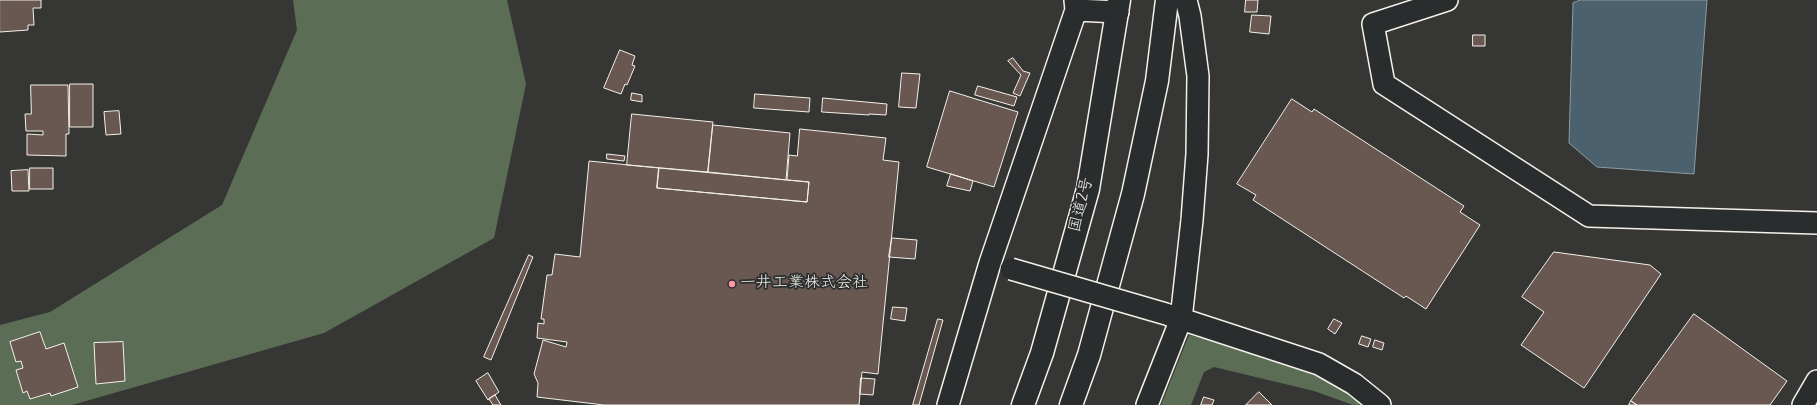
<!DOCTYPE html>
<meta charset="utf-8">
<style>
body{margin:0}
canvas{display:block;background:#363635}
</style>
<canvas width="1817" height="405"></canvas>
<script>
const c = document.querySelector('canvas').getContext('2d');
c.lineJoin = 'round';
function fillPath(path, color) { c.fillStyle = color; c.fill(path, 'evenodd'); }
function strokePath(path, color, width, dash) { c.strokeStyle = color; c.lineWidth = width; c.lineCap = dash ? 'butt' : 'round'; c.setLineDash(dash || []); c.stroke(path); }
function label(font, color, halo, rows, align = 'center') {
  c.font = font + ' Mynerve,"Klee One",sans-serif'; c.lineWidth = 3.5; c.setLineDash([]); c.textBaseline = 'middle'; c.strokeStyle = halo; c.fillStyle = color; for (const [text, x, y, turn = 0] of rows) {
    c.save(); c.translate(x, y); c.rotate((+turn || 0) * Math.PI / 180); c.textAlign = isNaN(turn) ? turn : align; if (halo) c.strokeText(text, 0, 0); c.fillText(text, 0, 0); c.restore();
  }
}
fillPath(new Path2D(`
 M293 0H507L526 84 494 238 324 333 72 405H0V325L50 312 222 205 297 30Z
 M1189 335 1228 345 1320 375 1360 399 1359 405H1353L1314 391 1214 367 1204 372 1191 405H1161Z`), '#5c6d56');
const water = new Path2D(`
 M1581 0H1707L1694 174 1597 167 1569 143 1573 3Z`);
fillPath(water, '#4b626e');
strokePath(water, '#8f9b9f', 1);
const building = new Path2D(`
 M0 0H41V8H33L34 25H28V30L0 32Z
 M1246 0H1258L1257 12H1245Z
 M1252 15 1271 16 1269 34 1250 32Z
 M1473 35H1485V46H1473Z
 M620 50 635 56 632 65 635 66 627 85 625 84 621 94 604 88Z
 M1013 58 1023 71 1030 73 1020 96 1013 93 1021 75 1008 61Z
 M902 73 920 74 916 108 899 107Z
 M70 84H93V127H70Z
 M31 85H68L69 134H66V156L27 155V134L43 135V131H26L25 114H31Z
 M978 86 1017 97 1014 106 975 95Z
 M950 91 1018 112 994 187 927 167Z
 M632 93 642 95V102L631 100Z
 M755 94 810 98 809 112 754 108Z
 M823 98 887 104 886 115 869 114V115L822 112Z
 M1292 99 1312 112 1314 109 1464 206 1460 212 1480 225 1426 309 1406 296 1404 298 1253 200 1256 195 1237 184Z
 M119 111 121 134 106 135 104 112Z
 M632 114 713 122 708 172 627 165Z
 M713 125 790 133 786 180 708 172Z
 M800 129 886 138 883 160 899 162 878 374 862 372 859 405H604L537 397 538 383 534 374 543 340 566 347 567 342 537 338 538 323 544 324V319H541L547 275H552L555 254 580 257 589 161 659 168 657 188 807 202 809 182 787 180 789 155 797 156Z
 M607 154 625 156 624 161 607 159Z
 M30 168H53V189H30Z
 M659 168 809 182 807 202 657 188Z
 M28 170 29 191H12L11 171Z
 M951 174 973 181 970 191 947 186Z
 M892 238 917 240 915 259 889 257Z
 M1554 252 1650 265 1661 274 1584 388 1521 345 1544 312 1522 297Z
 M529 255 533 257 491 360 484 357Z
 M893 307 907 308 905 321 891 319Z
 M1694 314 1787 381 1770 405H1637L1631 401Z
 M938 319 943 320 919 405H913Z
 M1334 319 1342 323 1335 334 1328 329Z
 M40 332 46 349 64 343 78 387 51 396 50 393 30 399 27 391 23 393 16 370 23 368 21 361 16 362 10 342Z
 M1362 336 1371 339 1368 347 1359 344Z
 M1375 340 1384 343 1382 350 1373 347Z
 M123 342 125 381 96 384 94 343Z
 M488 373 499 392 488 400 476 381Z
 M861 378 875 379 873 395 860 394Z
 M1259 392 1272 405H1246Z
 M495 395 501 405H493L489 399Z
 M1204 397 1214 400 1212 405H1201Z
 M1631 401 1637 405H1629Z`);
fillPath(building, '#685851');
strokePath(building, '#f4f1e8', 1);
const street = new Path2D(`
 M1447 0 1373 24 1384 84 1589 216 1817 223
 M1076 10 1118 12
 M1169 315 1319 364 1354 384 1380 405
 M948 405 990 263 1076 10 1075 0
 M1147 405 1181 319 1192 220 1197 154 1198 76 1190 16 1186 0
 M1803 405 1817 381`);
const highway = new Path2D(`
 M1023 405 1042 353 1088 189 1119 0
 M1071 405 1089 355 1133 194 1157 81 1167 0`);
strokePath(street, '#f4f1e8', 24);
strokePath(highway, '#f4f1e8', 25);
strokePath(street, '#2a2d2e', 21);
strokePath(highway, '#2a2d2e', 22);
const streetBridge = new Path2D(`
 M1011 269 1166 314`);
strokePath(streetBridge, '#f4f1e8', 24, []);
strokePath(streetBridge, '#2a2d2e', 21);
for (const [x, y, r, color] of [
 [732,284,4,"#ff9aa2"]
]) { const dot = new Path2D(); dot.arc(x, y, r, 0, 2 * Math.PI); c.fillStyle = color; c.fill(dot); strokePath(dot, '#2a2d2e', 1.5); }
label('16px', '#f4f1e8', '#2a2d2e', [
 ["国道2号",1082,205,-76]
]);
label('16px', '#f4f1e8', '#2a2d2e', [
 ["一井工業株式会社",740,284]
], 'left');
</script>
